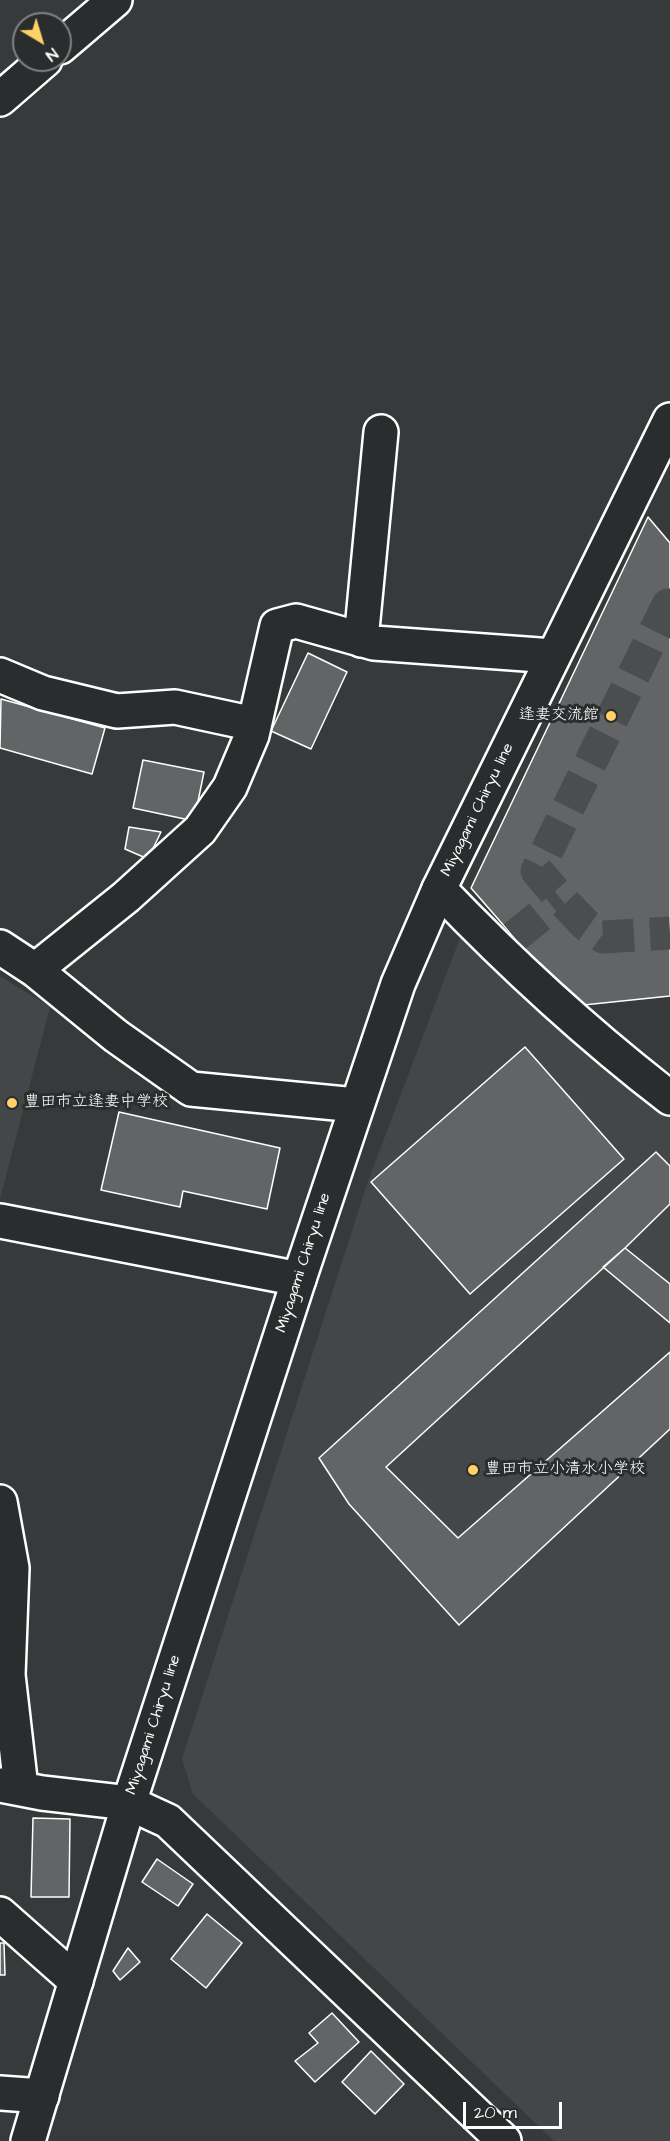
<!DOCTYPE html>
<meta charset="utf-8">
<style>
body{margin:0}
#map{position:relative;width:670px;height:2141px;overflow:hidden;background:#373a3b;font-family:"Architects Daughter",sans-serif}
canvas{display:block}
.north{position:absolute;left:12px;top:12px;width:60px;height:60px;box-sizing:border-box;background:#2a2d2e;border:2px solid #7f8182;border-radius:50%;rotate:142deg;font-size:16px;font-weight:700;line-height:24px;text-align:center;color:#fff}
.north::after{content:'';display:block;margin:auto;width:21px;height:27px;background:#ffd166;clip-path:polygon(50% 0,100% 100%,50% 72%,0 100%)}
.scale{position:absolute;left:463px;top:2102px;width:99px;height:27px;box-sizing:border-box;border:3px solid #fff;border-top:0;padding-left:8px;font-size:18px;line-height:21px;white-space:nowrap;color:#fff;-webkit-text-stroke:4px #2a2d2e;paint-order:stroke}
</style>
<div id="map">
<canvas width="670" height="2141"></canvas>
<div class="north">N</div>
<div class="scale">20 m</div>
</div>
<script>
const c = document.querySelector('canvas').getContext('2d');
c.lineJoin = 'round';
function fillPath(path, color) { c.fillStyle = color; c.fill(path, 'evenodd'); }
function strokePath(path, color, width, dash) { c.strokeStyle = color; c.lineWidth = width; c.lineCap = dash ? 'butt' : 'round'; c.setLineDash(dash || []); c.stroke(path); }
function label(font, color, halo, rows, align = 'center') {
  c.font = font + ' "Architects Daughter","Klee One",sans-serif'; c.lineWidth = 6; c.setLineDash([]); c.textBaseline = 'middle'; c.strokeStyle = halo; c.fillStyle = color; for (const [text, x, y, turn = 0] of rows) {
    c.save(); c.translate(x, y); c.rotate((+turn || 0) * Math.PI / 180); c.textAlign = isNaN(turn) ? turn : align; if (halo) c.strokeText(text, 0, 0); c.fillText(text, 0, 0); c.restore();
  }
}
fillPath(new Path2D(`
 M460 938 670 1105V2141H554L193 1794 182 1759 368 1181Z
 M0 976 50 1007 0 1199Z`), '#444748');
const building = new Path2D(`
 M648 517 670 543V996L574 1006 471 888Z
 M308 653 347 672 311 749 271 731Z
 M1 699 105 728 92 774 0 748Z
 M143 760 204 772 194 821 133 808Z
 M129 827 161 832 148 859 125 849Z
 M525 1047 624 1159 470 1294 371 1182Z
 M119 1112 280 1148 267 1209 183 1191 180 1207 101 1190Z
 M656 1152 670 1166V1204L625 1248 386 1467 458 1538 670 1352V1429L459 1625 349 1504 319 1458Z
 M625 1248 670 1284V1323L603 1267Z
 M33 1818 70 1819 69 1897H31Z
 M157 1859 193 1884 178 1906 142 1882Z
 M207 1914 242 1943 206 1988 171 1959Z
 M0 1943H4L5 1975H0Z
 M128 1948 140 1962 120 1980 113 1971Z
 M332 2013 359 2042 315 2082 295 2061 318 2043 309 2033Z
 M371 2051 404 2084 375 2114 342 2082Z`);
fillPath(building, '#636465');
strokePath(building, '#fff', 1.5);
strokePath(new Path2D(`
 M670 608 668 605 537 871 561 899 586 925 603 937 670 933
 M514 937 561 899`), '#4b4e4f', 33, [33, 16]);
const minor = new Path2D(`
 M60 47 115 0
 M0 99 45 60
 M361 640 381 432
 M0 675 43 693 117 711 175 707 254 724
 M439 889C511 964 587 1034 670 1098
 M0 947 35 970 116 1036 191 1089 356 1105
 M35 970 126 897 200 830 230 787 252 735 277 626 296 621 374 643 553 656
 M0 1221 299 1279
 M0 1502 12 1568 8 1675 21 1788
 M0 1785 42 1793 129 1803 168 1821 504 2141
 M0 1914 76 1981
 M0 2093 42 2096`);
const major = new Path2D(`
 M28 2141 129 1803 299 1279 398 984 439 889 670 420`);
strokePath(minor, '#fff', 38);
strokePath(major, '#fff', 38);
strokePath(minor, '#2a2d2e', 33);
strokePath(major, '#2a2d2e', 33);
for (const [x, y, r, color] of [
 [611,716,6,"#ffd166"],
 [12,1103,6,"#ffd166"],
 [473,1470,6,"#ffd166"]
]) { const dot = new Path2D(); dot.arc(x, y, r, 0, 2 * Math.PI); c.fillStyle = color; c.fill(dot); strokePath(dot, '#2a2d2e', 2); }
label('16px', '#fff', '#2a2d2e', [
 ["逢妻交流館",599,716,"right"],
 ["豊田市立逢妻中学校",24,1103],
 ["豊田市立小清水小学校",485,1470]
], 'left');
label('16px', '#fff', '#2a2d2e', [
 ["Miyagami Chiryu line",478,810,-64],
 ["Miyagami Chiryu line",304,1263,-72],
 ["Miyagami Chiryu line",154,1725,-72]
]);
</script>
